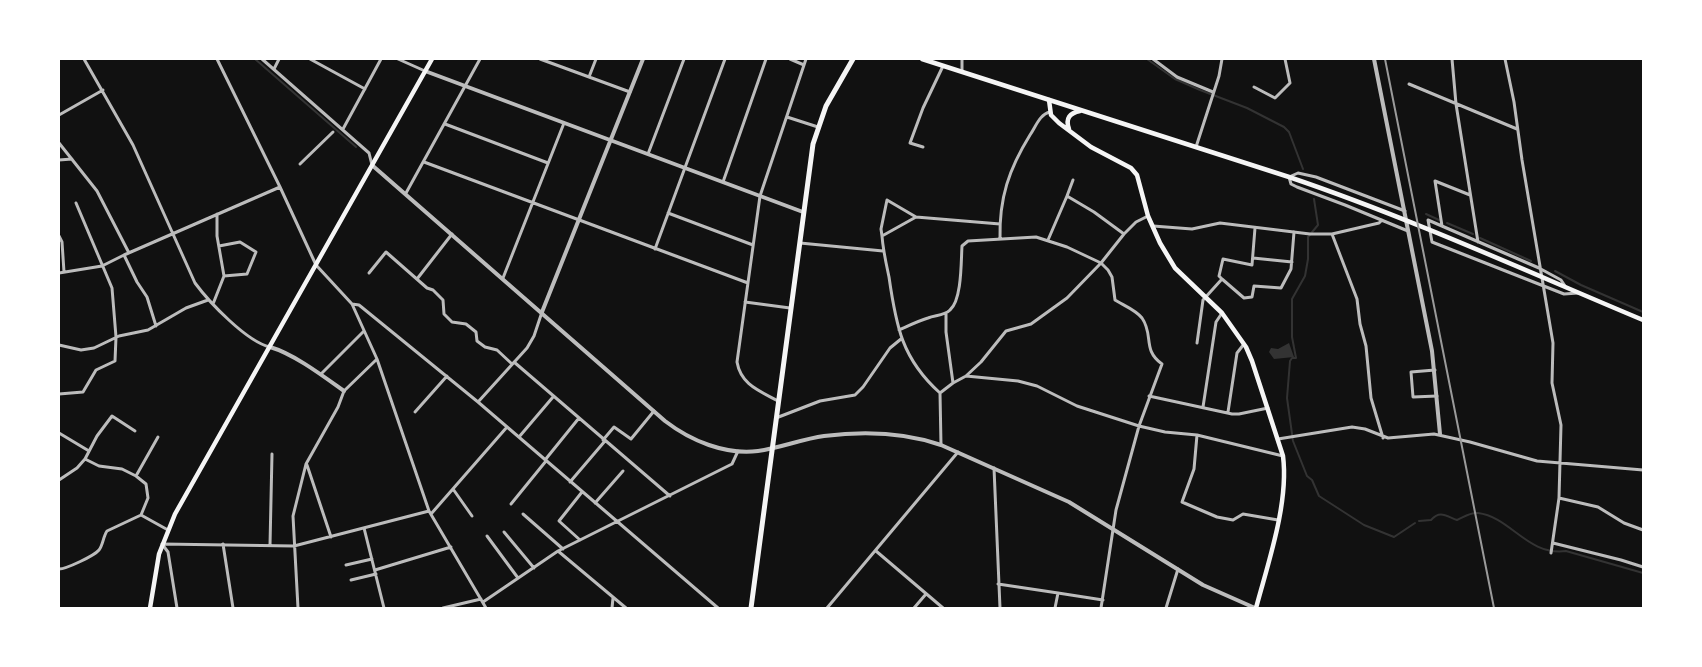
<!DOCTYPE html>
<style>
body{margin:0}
#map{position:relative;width:1702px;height:667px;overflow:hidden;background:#111;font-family:Montserrat,sans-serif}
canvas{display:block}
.frame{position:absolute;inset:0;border:60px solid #fff;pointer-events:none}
</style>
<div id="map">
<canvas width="1702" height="667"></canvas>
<div class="frame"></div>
</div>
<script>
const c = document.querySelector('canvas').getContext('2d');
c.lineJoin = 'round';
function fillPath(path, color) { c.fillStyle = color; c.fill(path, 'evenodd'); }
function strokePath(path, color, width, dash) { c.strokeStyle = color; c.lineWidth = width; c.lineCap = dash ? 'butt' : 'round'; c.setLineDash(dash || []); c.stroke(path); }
fillPath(new Path2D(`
 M1289 343 1294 357 1274 359 1269 352 1271 348 1278 349Z`), '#333');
strokePath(new Path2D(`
 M255 59 356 147
 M1147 59 1175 79 1200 90 1247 108 1284 127 1289 132 1303 169
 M1314 199 1318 225 1308 237V259L1305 276 1292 299V337L1296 358H1292L1290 361 1287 398 1293 441 1307 476 1312 480 1319 496 1364 525 1394 537 1415 523
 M1426 214 1439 220
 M1447 223 1473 234
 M1480 238 1531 261
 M1555 271 1581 285 1643 312
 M1419 521 1431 520C1440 510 1446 516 1457 520 1464 517 1470 512 1478 513 1511 517 1527 556 1566 551L1643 573`), '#333', 2);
strokePath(new Path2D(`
 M84 59 133 145 195 283C209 302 247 342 270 347
 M217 59 280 187 316 265 352 304 377 359 429 511 486 608
 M262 59 369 153 372 165
 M310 59 365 89
 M398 59 425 71
 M540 59 630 92
 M790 59 804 65
 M962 59V71
 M1153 59 1177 77 1213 92
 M1452 59 1456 104 1478 242
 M1505 59 1514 102 1522 160 1553 343 1552 383 1561 425 1559 498 1551 553
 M274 69 279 59
 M589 77 596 59
 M1409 84 1517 129
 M1254 87 1275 98 1290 83 1285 59
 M59 115 103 90
 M787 117 818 127
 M445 124 548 163
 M343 129 381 59
 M59 143 97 191 129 253
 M923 147 910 143 923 108 943 66
 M1196 147 1219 76 1222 59
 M648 154 684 59
 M59 160 72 159
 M424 162 748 283
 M300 164 333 132
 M1073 180 1067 196 1094 212 1124 234
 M1435 181 1442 226
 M1435 181 1470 195
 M723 182 766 59
 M406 193 480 59
 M1405 211 1316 177 1298 173 1289 177 1291 184 1297 187 1345 205 1408 231
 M668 213 753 245
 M1153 226 1192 229 1220 223 1310 234H1332L1379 223 1382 220
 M1332 234 1357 299 1360 324 1366 346 1371 398 1383 438
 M59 236 62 242 64 272
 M882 236 916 217
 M1000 239C999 198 1009 169 1030 135 1036 126 1040 114 1050 112
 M1048 240 1067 196
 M800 243 883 251
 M219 246 240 242 256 252 247 274 224 276
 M655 249 725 59
 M124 255 137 282 147 297 156 326
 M1253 258 1292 262
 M59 273 102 266 124 255 280 187
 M369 273 386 252 427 288 433 290 443 300 444 314 452 322 466 324 476 332 477 341 485 347 497 350 512 364
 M503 278 564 123
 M417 279 452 234
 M1222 279 1244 298 1252 297 1254 286 1281 288 1291 269 1294 232
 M1565 286 1561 280 1539 268 1428 220 1432 242 1564 294 1578 293
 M745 302 790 308
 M213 304 224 276 217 236V214
 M352 304 359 305 478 402 718 608
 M946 313V332L953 383
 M899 330C908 326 918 321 928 318 935 315 944 316 950 310 962 300 961 261 962 246L968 241 1036 237 1067 247 1101 263 1108 270 1112 277 1115 300C1123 305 1136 310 1142 318 1154 335 1142 350 1162 364L1139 426 1116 510 1101 608
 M1197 343 1203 300 1222 279 1219 276 1223 259 1252 265 1255 228
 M59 345 81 350 94 348 119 336 148 330 186 308 208 300
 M514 362 670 496
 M1435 370 1411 372 1413 397 1437 396
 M321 374 364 331
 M966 376 1018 381 1037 386 1077 406 1139 426 1165 432 1197 435 1283 456
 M940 393C902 359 896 326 889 277 886 263 883 250 882 236L881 229 887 200 916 217 1000 224
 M59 394 83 392 96 370 115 361 116 337 112 288 76 203
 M1149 396 1232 414H1239L1268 408
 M778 401C760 391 741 385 737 362L760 196 806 59
 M478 402 527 348 534 336 542 312
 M1203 407 1216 322 1222 313
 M415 412 447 376
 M1228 412 1237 353 1244 344
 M776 418 820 401 855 395 863 387 890 348 901 339
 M59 433 89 451
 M1197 435 1194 469 1182 502 1217 517 1233 520 1243 514 1278 520
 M519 437 553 397
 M1278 439 1352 427 1365 429 1388 438 1434 434 1470 442 1537 461 1643 470
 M603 440 614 427 631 439 654 411
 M941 445 940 393 953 383 966 376 981 362 1006 331 1031 324 1067 298 1101 263 1124 234 1136 222 1148 216
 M545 460 579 418
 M307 465 331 537
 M994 468 1000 608
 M136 476 158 437
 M59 480 77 468 85 459 97 436 112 416 135 431
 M570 482 605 441
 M453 489 472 516
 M1559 498 1598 507 1624 523 1643 530
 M595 503 623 471
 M511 504 546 461
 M431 514 507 427
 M523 514 563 549
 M141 515 168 530
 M364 528 384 608
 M504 532 534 568
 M487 536 518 578
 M580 540 559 521 582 492
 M1553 543 1621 560 1643 567
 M223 544 233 608
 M270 545 272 454
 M558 551 626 608
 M876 551 943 608
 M346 565 372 559
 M59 569C66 569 94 556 99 550 103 545 103 537 107 531L141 515 148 498 146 484 136 476 122 469 99 466 85 459
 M375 570 451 547
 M351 580 376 574
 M998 584 1058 593 1055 608
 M1058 593 1103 600
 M483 602 558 551 732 464 738 451
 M177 608 168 552 162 544 294 546 429 511
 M298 608 293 516 306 464 338 407 344 391 377 359
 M443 608 481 599
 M612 608 613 598
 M827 608 958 452
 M914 608 926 594
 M1166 608 1178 569`), '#bcbcbc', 3);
strokePath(new Path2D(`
 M1374 59 1432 351 1440 434
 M425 71 803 212
 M373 166 665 421C691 441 725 455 758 451 780 448 802 439 824 436 864 431 903 432 941 445L1069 502 1203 585 1255 608
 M542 312 643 59
 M270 347C294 354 323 376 344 391`), '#bcbcbc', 4);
strokePath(new Path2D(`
 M1049 100 1051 115 1059 123 1091 147 1131 168 1137 175 1148 216 1160 243 1175 268 1222 313 1246 347 1252 361 1283 456C1289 503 1268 563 1256 608
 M1069 129C1065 118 1070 113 1080 111`), '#f5f5f5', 4.5);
strokePath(new Path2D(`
 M922 59 1289 177C1410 218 1526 271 1643 320
 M150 608 159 554 175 514 432 59`), '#f5f5f5', 4.5);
strokePath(new Path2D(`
 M751 608 813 144 826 106 853 59`), '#f5f5f5', 5);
strokePath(new Path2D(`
 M1385 59 1494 608`), '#9a9a9a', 2);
</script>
